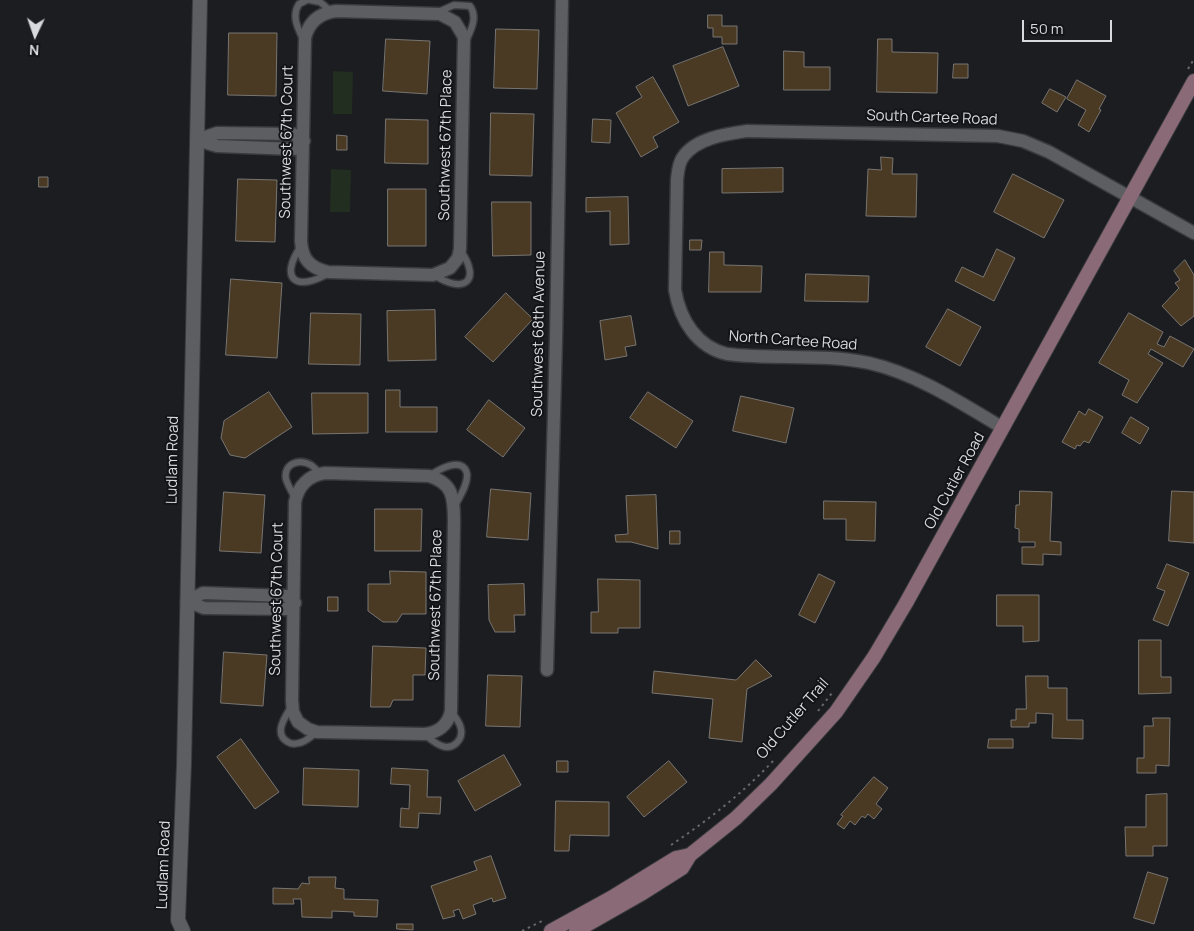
<!DOCTYPE html>
<style>
body{margin:0}
#map{position:relative;width:1194px;height:931px;overflow:hidden;background:#1c1d21;font-family:Manrope,sans-serif}
canvas{display:block}
.north{position:absolute;left:10px;top:10px;width:50px;height:50px;-webkit-text-stroke:4px #131418;paint-order:stroke;rotate:183deg;font-size:14px;font-weight:700;line-height:20px;text-align:center;color:#d9dadd}
.north::after{content:'';display:block;margin:auto;width:18px;height:22px;background:#d9dadd;clip-path:polygon(50% 0,100% 100%,50% 72%,0 100%)}
.scale{position:absolute;left:1022px;top:20px;width:90px;height:22px;box-sizing:border-box;border:2px solid #d9dadd;border-top:0;padding-left:6px;font-size:15px;line-height:18px;white-space:nowrap;color:#d9dadd;-webkit-text-stroke:4px #131418;paint-order:stroke}
</style>
<div id="map">
<canvas width="1194" height="931"></canvas>
<div class="north">N</div>
<div class="scale">50 m</div>
</div>
<script>
const c = document.querySelector('canvas').getContext('2d');
c.lineJoin = 'round';
function fillPath(path, color) { c.fillStyle = color; c.fill(path, 'evenodd'); }
function strokePath(path, color, width, dash) { c.strokeStyle = color; c.lineWidth = width; c.lineCap = dash ? 'butt' : 'round'; c.setLineDash(dash || []); c.stroke(path); }
function label(font, color, halo, rows, align = 'center') {
  c.font = font + ' Manrope,sans-serif'; c.lineWidth = 4; c.setLineDash([]); c.textBaseline = 'middle'; c.strokeStyle = halo; c.fillStyle = color; for (const [text, x, y, turn = 0] of rows) {
    c.save(); c.translate(x, y); c.rotate((+turn || 0) * Math.PI / 180); c.textAlign = isNaN(turn) ? turn : align; if (halo) c.strokeText(text, 0, 0); c.fillText(text, 0, 0); c.restore();
  }
}
fillPath(new Path2D(`
 M333 71 353 72 352 114H333Z
 M331 169 351 170 350 212H330Z`), '#222e20');
const building = new Path2D(`
 M708 15H722V26H737V44H722V37H713V28H708Z
 M496 29 539 30 537 89 494 88Z
 M229 33H277L276 96 228 95Z
 M386 39 430 41 427 94 383 91Z
 M878 39H892V52L938 53 937 93 877 92Z
 M723 47 739 86 688 106 673 66Z
 M784 51 804 52V67H830V90H784Z
 M954 64H968V78H953Z
 M653 77 679 122 653 137 658 147 641 157 616 113 642 97 636 87Z
 M1077 80 1106 96 1099 109 1101 110 1089 132 1078 125 1086 110 1067 99Z
 M1050 89 1066 97 1057 112 1042 103Z
 M491 113 534 114 532 176 490 175Z
 M386 119 428 120V164L385 163Z
 M593 119 611 120 610 143 592 142Z
 M337 135 347 136V150H337Z
 M881 157 893 158 892 174H917L916 217 866 216 868 169 881 170Z
 M783 168V192L722 193V169Z
 M1013 174 1064 200 1044 238 994 212Z
 M39 177H48V187H39Z
 M238 179 277 180 275 242 236 241Z
 M388 189H426V246H388Z
 M628 197 629 244 610 245V211L586 212V198Z
 M492 202H531V255L493 256Z
 M690 240H702L701 250H690Z
 M997 249 1015 258 994 301 955 281 962 267 983 277Z
 M710 252H724V265L762 266 761 292H709Z
 M1185 260 1194 275V316L1181 326 1162 306 1179 288 1175 283 1180 280 1174 271Z
 M806 274 869 276 868 302 805 301Z
 M231 279 282 283 277 358 226 355Z
 M506 293 533 319 493 362 465 337Z
 M948 309 981 327 960 366 926 347Z
 M435 310 436 360 388 361 387 311Z
 M311 313 361 314 360 365 309 364Z
 M1129 313 1163 332 1157 344 1164 347 1170 336 1194 349 1183 367 1151 349 1148 354 1163 363 1137 403 1122 395 1129 380 1099 363Z
 M631 316 636 345 625 347 627 356 605 360 600 321Z
 M386 390H400V407H437V432H386Z
 M269 392 292 427 245 458 230 455 221 438 224 421Z
 M648 392 693 421 676 448 630 418Z
 M312 393H368V433L313 434Z
 M741 396 794 408 786 443 733 431Z
 M489 400 525 428 503 457 467 430Z
 M1089 409 1103 417 1089 443 1084 441 1080 446 1077 445 1075 449 1062 442 1079 411 1085 415Z
 M1131 417 1149 428 1140 444 1122 433Z
 M491 489 531 493 528 540 487 537Z
 M1020 491 1052 492 1050 541 1061 542V555L1043 554V565L1022 564V547H1035V542H1019V529L1015 528 1016 505H1019Z
 M1172 491 1194 492V543L1169 541Z
 M224 492 265 495 261 553 220 551Z
 M656 495 658 549 631 542H616L615 535 628 534 626 496Z
 M824 501 876 502 875 541 846 540V519H824Z
 M375 509H422L421 551H375Z
 M670 531H680V544H670Z
 M1167 564 1189 573 1168 626 1153 620 1165 591 1157 588Z
 M390 571 426 572V614H402L397 622H383L368 611V584H390Z
 M819 574 835 582 815 623 799 615Z
 M598 579 640 580V628H618V633H591V612H598Z
 M524 584 525 615H514L515 632H495L489 620 488 585Z
 M997 595H1039V641L1023 642V626H997Z
 M328 597H338V611H328Z
 M1139 640H1161V677H1171V693L1139 694Z
 M373 646 426 648 425 675H413V700H393L390 707H371Z
 M224 652 267 655 263 706 221 703Z
 M756 660 772 676 747 689 742 742 709 738 713 699 652 693 654 671 736 680Z
 M488 675 522 676 520 727 486 726Z
 M1026 676H1048V688H1067V720H1083V739L1052 738 1053 714 1036 713V723H1029V727H1011V720H1016V709H1026Z
 M1153 718H1170L1169 766 1156 765V773H1137V758H1144V726H1153Z
 M241 739 279 792 255 809 217 757Z
 M989 739H1013V748H988Z
 M504 755 521 785 475 811 458 781Z
 M557 761H568V772H557Z
 M669 761 687 782 644 817 627 797Z
 M304 768 359 770 358 807 303 805Z
 M392 768 428 770 427 797H441L440 814 419 813 418 828 400 827 401 808 409 809 410 785 391 784Z
 M874 777 888 788 876 804 882 809 874 819 868 814 865 818 862 816 855 825 850 821 844 829 837 824 843 816 841 815Z
 M1167 794V846H1153V856H1126L1125 827H1146V795Z
 M556 801 609 802V836L570 835 569 851H555Z
 M491 856 506 898 493 902 492 898 473 905 476 914 463 919 459 909 453 911 455 916 443 919 431 886 477 870 474 862Z
 M1148 872 1168 878 1154 924 1134 918Z
 M309 877H336L335 888 344 889V899L378 900 377 917 354 916V912L332 911V918L302 917 301 899H293L294 904H273V888L298 889 302 883 309 884Z
 M397 924H413V930L397 929Z`);
fillPath(building, '#4a3a24');
strokePath(building, '#787571', 1);
const service = new Path2D(`
 M310 0 320 2 332 12
 M436 13 454 5 470 6C478 17 471 30 466 41
 M304 41C298 29 291 16 299 4L307 0
 M301 246C278 280 297 292 329 273
 M434 275C463 294 482 282 461 251
 M429 476C438 470 463 455 467 474 468 484 460 496 456 504
 M295 498C292 492 288 486 286 479 283 464 299 458 311 465 314 467 317 471 320 473
 M291 707C285 717 273 734 288 742 291 744 295 744 299 743 306 742 311 736 316 733
 M425 735C430 739 436 744 442 746 453 750 463 740 461 729 460 722 455 717 451 711`);
const minor = new Path2D(`
 M336 11 440 14 455 22 464 37 460 249 458 258 450 268 433 275 328 272C310 268 302 259 301 241L305 38C309 21 320 13 336 11Z
 M217 133 293 134 304 141 294 149 217 146 197 140Z
 M1003 428C961 403 917 374 869 363 823 353 774 360 727 354 697 347 680 320 675 290L677 180C678 172 678 164 683 157 696 138 726 134 747 131L998 136 1023 141 1049 152 1194 233
 M325 473 429 476C453 483 454 498 454 521L451 711C448 725 438 733 424 734L317 732 308 729 298 722 293 712 292 700 295 502C298 486 309 475 325 473Z
 M203 593 287 596 295 603 286 609 204 608 187 601Z
 M547 670 556 340 562 0`);
const tertiary = new Path2D(`
 M183 931 178 920 184 764 200 0`);
const secondary = new Path2D(`
 M551 931 611 898 676 858 690 855
 M576 931 641 894 682 868 690 855 736 818 771 784 836 712 874 657 906 603 1194 81`);
strokePath(service, '#393a3d', 9);
strokePath(minor, '#393a3d', 15);
strokePath(tertiary, '#393a3d', 16);
strokePath(secondary, '#393a3d', 16);
strokePath(new Path2D(`
 M1188 69 1194 59
 M935 522 940 509 949 496
 M818 711 832 693
 M671 845C707 821 743 793 773 761
 M522 931 542 921`), '#67686c', 2, [2.5, 4]);
strokePath(service, '#5c5e62', 6);
strokePath(minor, '#5c5e62', 12);
strokePath(tertiary, '#5c5e62', 14);
strokePath(secondary, '#896a76', 14);
label('15px', '#d9dadd', '#131418', [
 ["South Cartee Road",932,118,2],
 ["Southwest 67th Court",287,142,-89],
 ["Southwest 67th Place",446,145,-89],
 ["Southwest 68th Avenue",539,334,-89],
 ["North Cartee Road",793,341,4],
 ["Ludlam Road",173,460,-89],
 ["Old Cutler Road",955,481,-61],
 ["Southwest 67th Court",277,599,-89],
 ["Southwest 67th Place",436,605,-89],
 ["Old Cutler Trail",793,719,-49],
 ["Ludlam Road",164,865,-88]
]);
</script>
